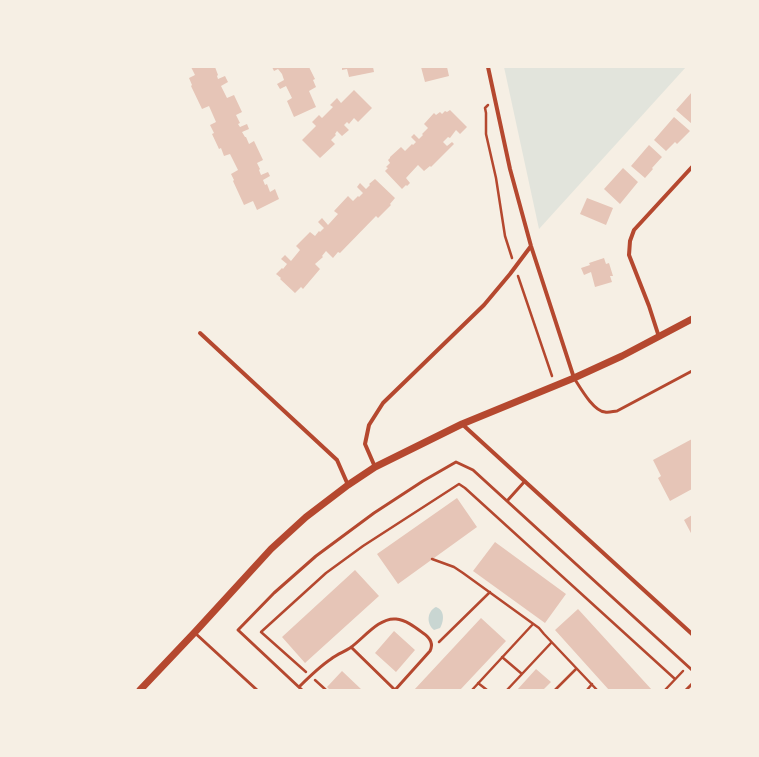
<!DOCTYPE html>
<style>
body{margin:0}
#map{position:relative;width:759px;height:757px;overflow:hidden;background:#f6efe4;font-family:"Zilla Slab",serif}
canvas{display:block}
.frame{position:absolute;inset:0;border:68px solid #f6efe4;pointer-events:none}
</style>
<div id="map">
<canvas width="759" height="757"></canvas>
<div class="frame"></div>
</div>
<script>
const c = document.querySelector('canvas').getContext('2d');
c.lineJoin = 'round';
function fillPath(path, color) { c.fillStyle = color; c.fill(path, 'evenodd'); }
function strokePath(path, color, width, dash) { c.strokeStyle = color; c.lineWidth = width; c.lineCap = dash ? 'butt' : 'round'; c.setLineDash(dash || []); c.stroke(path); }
fillPath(new Path2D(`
 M504 67H686L539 229Z`), '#e2e4dc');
fillPath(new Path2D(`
 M436 607C445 610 444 621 440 628L434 630C426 624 427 611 436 607Z`), '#c9d6d2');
fillPath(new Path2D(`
 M191 67H215L218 75 217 76 218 79 225 76 228 82 221 86 227 98 234 95 242 112 236 115 240 123 238 124 240 127 247 124 249 129 242 132 245 137H246L249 144 254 141 263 160 257 163 260 169 259 170 261 175 268 172 270 176 263 180 265 185 267 184 270 192 275 189 279 199 257 210 253 201 244 205 233 181 234 180 231 174 238 170 230 154 224 156 221 148 219 149 212 134 214 133 210 125 216 122 209 106 202 109 191 86 192 85 189 78 195 75Z
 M272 67H309L315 79 313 80 316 87 309 91 316 107 294 117 287 101 292 98 286 86 280 89 277 84 284 80 282 74 278 69 274 71Z
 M342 67H373L374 72 349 77 347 69 342 70Z
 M421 67H447L449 76 425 82Z
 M354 90 372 108 358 122 354 118 349 124 347 122 344 125 349 130 342 136 337 131 335 134 336 135 331 140 335 144 320 158 302 140 316 126 312 122 319 115 322 118 333 107 330 105 337 98 341 103Z
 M692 92V124L676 110Z
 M450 110 467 127 460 134 456 130 450 138 448 137 443 142 447 146 452 142 454 144 431 167 430 166 424 171 418 165 406 178 410 183 407 186 406 185 402 189 385 171 388 168 386 167 390 163 388 160 390 158V157L401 147 405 151 412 144 413 145 416 142 411 137 414 134 419 139 423 135 422 134 428 128 424 124 434 113 436 115 440 112 442 114 445 111 447 112Z
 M674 117 690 131 677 144 675 142 666 151 654 140Z
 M649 145 662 157 652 168 653 169 645 178 631 166Z
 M623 168 638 182 620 204 604 189Z
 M375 179 395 198 390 204 391 205 378 218 376 216 340 253 338 252 333 258 326 251 322 256 323 257 315 264 320 269 303 289 301 287 295 293 280 279 281 278 276 274 282 268 283 269 287 264 281 259 285 255 291 261 300 250 296 246 310 232 315 236 319 231 320 232 324 228 318 222 322 218 328 225 338 214 334 211 348 196 353 201 358 196 359 197 363 193 357 187 360 183 366 189 370 185 369 184Z
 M587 198 613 208 606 225 580 214Z
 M604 258 606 264 609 263 613 276H610L612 282 595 287 591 272 584 275 581 268 590 265 589 263Z
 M692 439V489L670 501 658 478 661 476 653 460Z
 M457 498 477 527 398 584 377 554Z
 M692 515V535L684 520Z
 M495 542 566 594 545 623 473 571Z
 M355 570 379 596 305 663 282 637Z
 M578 609 652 690H609L555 630Z
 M481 618 506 641 460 690H414Z
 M394 631 415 650 396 672 375 653Z
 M536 669 551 682 543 690H517Z
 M342 671 362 690H330L327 687Z`), '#e6c5b7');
strokePath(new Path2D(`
 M488 105 485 108 486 113V134L496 178 505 236 512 258
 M518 276 552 376
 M432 559 454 567 463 573 539 628 544 634 597 690
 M439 642 490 592
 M502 657 522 674
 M306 672 261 632 326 573 363 546 459 484 465 488 675 679
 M315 680 326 690
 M478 683 487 690
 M472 690 533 624
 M507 690 551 643
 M555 690 576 669
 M587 690 592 684
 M665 690 683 671`), '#b5482f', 2.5);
strokePath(new Path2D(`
 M574 378C580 387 593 411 605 412 609 413 614 411 617 411L692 371
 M507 501 525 481
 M195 633 257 690
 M299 687C309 677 319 667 331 659 337 654 344 652 350 648 363 639 379 617 396 619 406 620 415 627 423 633 429 637 434 643 430 651L395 690 351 647
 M302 690 238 630 274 593 316 556 374 513 423 481 456 462 473 470 692 670
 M686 690 692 684`), '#b5482f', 3);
strokePath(new Path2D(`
 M488 67 510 169 531 246 574 378
 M200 333 337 460 348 485
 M659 337 649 306 629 255 630 241 634 230 692 167
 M462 424 692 634
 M375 467 365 444 369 425 383 403 484 305 510 274 531 246`), '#b5482f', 4);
strokePath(new Path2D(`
 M140 690 195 632 271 549 306 517 348 485 375 467 462 424 574 378 622 356 692 319`), '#b5482f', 7);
</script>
